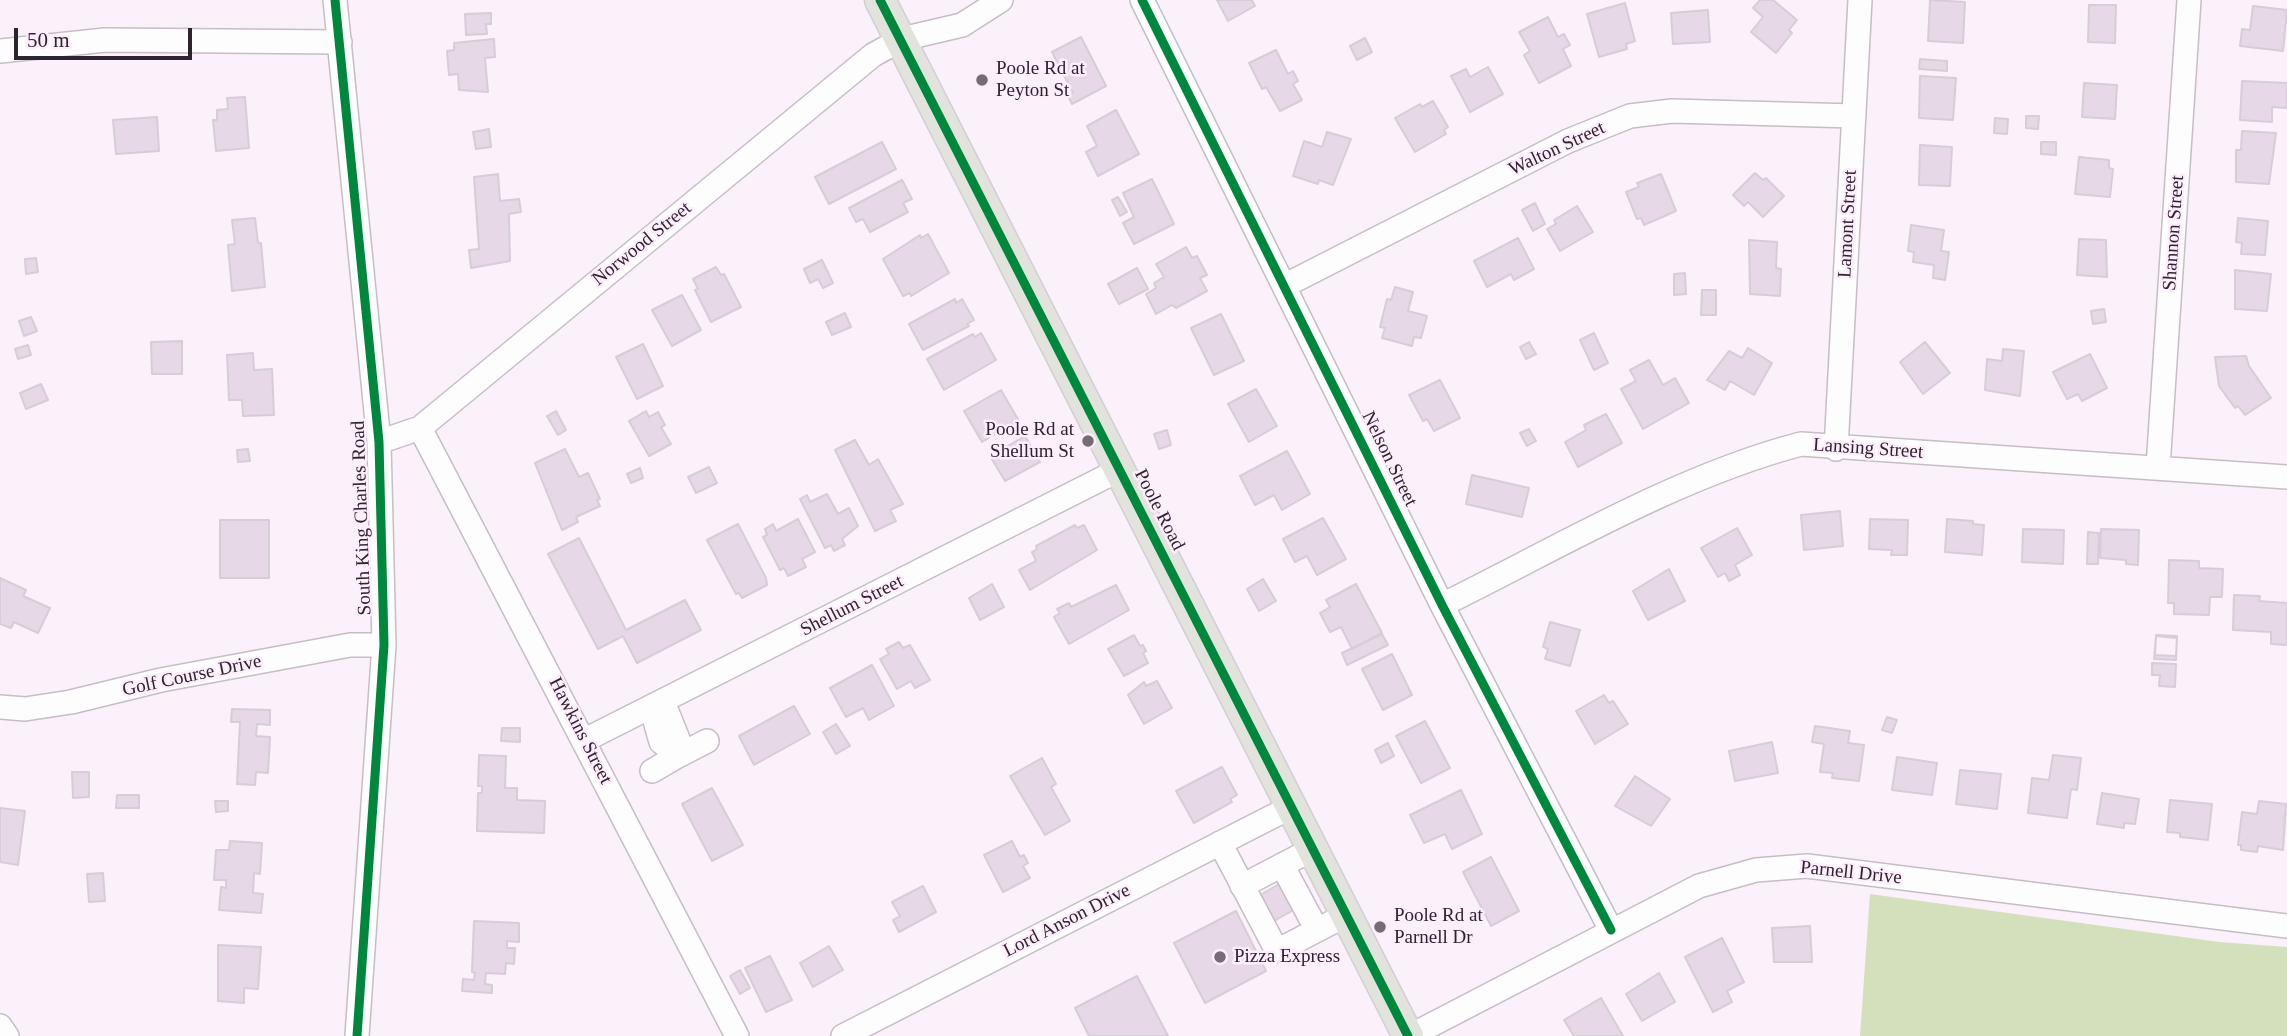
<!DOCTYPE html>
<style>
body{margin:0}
#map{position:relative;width:2287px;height:1036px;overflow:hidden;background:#faf1fa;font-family:Georgia,serif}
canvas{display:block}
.scale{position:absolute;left:14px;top:28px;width:178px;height:32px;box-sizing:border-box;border:4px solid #2e242e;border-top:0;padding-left:9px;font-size:21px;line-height:24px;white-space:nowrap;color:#2e242e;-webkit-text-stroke:5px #feedfd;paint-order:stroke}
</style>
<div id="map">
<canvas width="2287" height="1036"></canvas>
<div class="scale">50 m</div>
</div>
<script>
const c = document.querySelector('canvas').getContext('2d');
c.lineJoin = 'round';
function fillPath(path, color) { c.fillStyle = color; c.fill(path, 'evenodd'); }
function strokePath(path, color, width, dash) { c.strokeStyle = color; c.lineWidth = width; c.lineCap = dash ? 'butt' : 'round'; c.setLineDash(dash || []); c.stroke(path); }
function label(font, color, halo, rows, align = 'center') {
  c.font = font + ' Georgia,serif'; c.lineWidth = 5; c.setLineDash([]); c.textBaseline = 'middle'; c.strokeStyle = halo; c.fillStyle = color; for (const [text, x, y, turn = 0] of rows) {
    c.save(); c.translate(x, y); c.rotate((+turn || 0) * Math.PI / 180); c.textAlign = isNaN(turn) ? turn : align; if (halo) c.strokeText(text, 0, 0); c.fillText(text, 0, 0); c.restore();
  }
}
fillPath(new Path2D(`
 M1870 894 2219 942 2287 947V1036H1860Z`), '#d4e0bc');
const building = new Path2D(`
 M1217 0H1252L1255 6 1228 21Z
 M1760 0H1773L1797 20 1789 30 1792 33 1776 53 1751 32 1763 17 1753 8Z
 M1930 0 1965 2 1963 43 1928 41Z
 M1625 3 1635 41 1626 44 1627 49 1599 57 1587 14Z
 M2089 5H2116L2115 43 2088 42Z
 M2253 6 2287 10 2283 51 2240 46 2242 29 2250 30Z
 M1708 10 1710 42 1673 44 1671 13Z
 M491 13V24H486L487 34 466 35 465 14Z
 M1548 17 1558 37 1564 34 1570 45 1563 49 1571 66 1539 83 1524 55 1530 51 1519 32Z
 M1081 37 1106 86 1072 104 1068 96 1073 93 1052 52Z
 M1365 38 1372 52 1357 60 1350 46Z
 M494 39 495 57 485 58 488 92 459 90 458 74 449 75 447 51 454 50V43Z
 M1276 50 1288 74 1293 71 1298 81 1293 84 1302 100 1280 111 1266 87 1262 89 1249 63Z
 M1920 59 1947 61V71L1919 69Z
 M1488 67 1503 94 1470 112 1451 76 1466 69 1470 77Z
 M1920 76 1956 78 1953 120 1919 118Z
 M2242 81 2287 83V108L2272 107V122L2240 120Z
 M2084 83 2117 85 2115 119 2082 117Z
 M245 97 249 148 216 151 213 120H217V110L228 109 227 98Z
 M1433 101 1448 127 1444 130 1446 134 1415 152 1395 118 1420 104 1422 107Z
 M1116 110 1139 154 1098 176 1086 152 1097 146 1087 126Z
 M2026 116H2039L2038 129 2026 128Z
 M157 117 159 151 116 154 113 120Z
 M1995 118 2008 119 2007 134 1994 133Z
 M489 129 491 147 476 149 473 132Z
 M2242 131 2276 133 2269 184 2236 182V150H2241Z
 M1327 132 1351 139 1333 185 1319 180 1318 184 1293 176 1304 141 1322 147Z
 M882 142 896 169 829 204 815 177Z
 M2041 142H2056V155L2041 154Z
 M1920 145 1952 147 1950 186 1919 185Z
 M2079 157 2109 160V168L2113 169 2110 197 2075 194Z
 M1755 173 1763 180 1766 178 1784 196 1763 217 1748 202 1744 206 1733 195Z
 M498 174 500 201 519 199 521 212 509 214 510 261 471 268 469 250 479 249 474 177Z
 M1661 174 1676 211 1644 225 1641 218 1637 219 1626 192 1639 187 1637 183Z
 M1152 179 1174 224 1134 244 1123 223 1134 217 1123 193Z
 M902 180 912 199 903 203 908 212 870 232 863 219 856 222 849 208Z
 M1118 197 1127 212 1120 216 1112 200Z
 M1535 203 1545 224 1533 231 1522 210Z
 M1577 206 1593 232 1560 251 1547 229 1556 224 1554 220Z
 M255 218 258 243H261L265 287 232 291 228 245 235 244 232 220Z
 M2238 218 2268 221 2265 255 2241 254 2242 243 2236 242Z
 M1911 225 1944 230 1941 251 1949 252 1945 280 1933 278 1934 265 1913 262 1914 252 1908 251Z
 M928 234 949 273 911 296 910 293 903 296 883 259 920 235 921 238Z
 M1518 238 1534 269 1514 280 1511 274 1487 287 1474 261Z
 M2079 239 2106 240 2107 277 2077 275Z
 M1749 240 1777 242 1776 268 1781 269 1780 296 1750 294Z
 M1186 247 1192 258 1197 256 1207 275 1200 278 1207 291 1176 308 1172 305 1156 314 1146 294 1156 288 1154 283 1164 277 1156 264Z
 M36 258 38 272 26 274 25 259Z
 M822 260 833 283 823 288 818 279 810 283 804 269Z
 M716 267 721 275 724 274 741 307 711 322 695 290 698 289 693 279Z
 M1137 268 1148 289 1119 304 1108 284Z
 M2235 270 2271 274 2267 311 2235 309Z
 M1685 273 1686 294 1674 295V274Z
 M1395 287 1413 292 1408 311 1427 316 1421 338 1414 337 1412 346 1382 338 1385 328 1380 327 1387 299 1391 300Z
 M1702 290H1716V315H1701Z
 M682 295 701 330 672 346 652 310Z
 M955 299 956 303 962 299 974 320 967 324 969 326 923 350 909 324Z
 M2104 309 2106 322 2093 324 2091 311Z
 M845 313 851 327 832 335 826 322Z
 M1221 314 1244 361 1214 375 1191 328Z
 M31 317 37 331 24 336 19 321Z
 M981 333 996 360 944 390 927 359 973 334 975 337Z
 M1594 333 1608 363 1594 370 1580 340Z
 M182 341V374H152L151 342Z
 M1529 342 1536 354 1526 359 1520 347Z
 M1925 342 1950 373 1923 394 1900 362Z
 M643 344 663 386 637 399 616 357Z
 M28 345 31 355 18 359 15 349Z
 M1748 348 1772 363 1754 395 1730 381 1725 390 1707 380 1729 351 1742 358Z
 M2003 349 2024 351 2020 396 1985 390 1987 359 2002 361Z
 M253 353 254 370 272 369 274 415 243 416 242 400H229L227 355Z
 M2090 354 2107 388 2082 401 2078 394 2067 399 2053 372Z
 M2246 356 2249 366 2271 398 2245 415 2238 406 2235 408 2219 386 2215 357Z
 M1649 360 1663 385 1675 378 1689 403 1643 429 1621 389 1636 381 1630 370Z
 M1440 380 1460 418 1434 431 1427 419 1423 421 1409 395Z
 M41 384 48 400 26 409 20 393Z
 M1256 389 1277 426 1249 442 1228 404Z
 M1001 390 1019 421 982 442 964 411Z
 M556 411 566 430 558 435 547 416Z
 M646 411 649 417 658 412 665 425 661 427 671 444 649 456 629 421Z
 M1606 414 1622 443 1578 467 1565 442 1586 430 1584 425Z
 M1529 429 1536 441 1527 446 1520 433Z
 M1167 430 1171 445 1159 449 1154 434Z
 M1025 436 1040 462 1005 481 990 456Z
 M855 440 869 465 878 459 903 504 890 510 896 521 875 531 835 450Z
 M248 449 250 461 238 462 237 450Z
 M565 449 579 477 588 473 600 499 597 500 600 506 576 517 578 522 562 530 535 463Z
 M1287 451 1310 494 1282 510 1274 495 1255 505 1240 476Z
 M709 467 717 483 696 493 688 477Z
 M640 468 643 478 631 483 627 474Z
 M1472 475 1529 488 1522 517 1466 504Z
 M827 494 838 514 849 508 858 526 842 539 845 545 834 551 831 545 825 548 800 499 807 495 810 502Z
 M1840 511 1843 546 1804 550 1801 515Z
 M1323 518 1346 559 1317 575 1307 556 1295 562 1283 539Z
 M798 519 815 552 802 559 806 567 788 576 784 568 780 570 763 537 767 535 765 529 773 524 776 531Z
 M1870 519 1908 520 1907 555H1891L1892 550 1869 549Z
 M1947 519 1973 521V524L1984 525 1982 555 1945 552Z
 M220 520H269V578H220Z
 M738 524 766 578 767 585 742 598 739 593 736 594 707 540Z
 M1075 525 1077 528 1084 525 1097 550 1030 590 1019 570 1036 561 1032 552 1037 549 1036 546Z
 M1737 528 1752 555 1735 565 1740 575 1729 581 1725 573 1718 577 1701 548Z
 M2023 529 2064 530 2063 564 2022 562Z
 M2101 529 2139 530 2138 565 2126 564V560L2100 558Z
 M2088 532 2099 533 2098 564H2087Z
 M579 538 626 630 685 600 701 630 637 663 623 636 598 649 548 554Z
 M2169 560 2199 561V568L2223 569 2222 597H2210L2209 615 2174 614V603H2168Z
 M1669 569 1685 601 1648 620 1633 591Z
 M0 578 26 590 23 596 50 608 38 633 14 622 11 628 0 624Z
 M1263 579 1276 601 1259 611 1247 589Z
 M992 584 1004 607 980 620 969 598Z
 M1356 584 1382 633 1352 649 1341 627 1330 632 1320 613 1330 607 1326 600Z
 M1116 585 1129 610 1069 644 1054 617 1060 613 1057 609 1069 603 1071 607Z
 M2234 595 2260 596 2259 601 2287 603V645L2271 644V632L2233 630Z
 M1550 622 1580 630 1570 666 1545 659 1548 649 1543 647Z
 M1382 634 1388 645 1347 665 1342 653Z
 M1134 635 1140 646 1143 645 1146 651 1143 653 1148 663 1124 676 1108 649Z
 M2156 635 2177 636 2176 656 2155 655Z
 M2156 636 2177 638 2176 660 2154 659Z
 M899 642 903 648 910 645 930 680 915 688 911 681 897 689 880 659 889 654 886 649Z
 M1392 654 1412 695 1383 710 1362 669Z
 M2152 663 2176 664 2175 687 2159 686 2160 675H2152Z
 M872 665 894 706 869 720 863 708 846 717 830 688Z
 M1157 681 1172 708 1144 724 1128 695 1144 682 1146 686Z
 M1604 695 1609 703 1613 701 1628 724 1595 744 1576 711Z
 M794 706 810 734 754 765 739 736Z
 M232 709 270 710V725L257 724 256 736 270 737 268 773 256 772 255 785 237 784 240 722H231Z
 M1887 717 1897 720 1892 733 1882 730Z
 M1425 721 1450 768 1421 783 1396 736Z
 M836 724 850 746 836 754 823 732Z
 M1815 726 1850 731 1848 743 1864 745 1859 781 1832 778 1833 773 1820 772 1824 744 1812 742Z
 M502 728H520V742L501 741Z
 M1772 742 1778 773 1735 781 1729 751Z
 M1388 743 1394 756 1381 763 1375 750Z
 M479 755 506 756 505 788H517V800L545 801 544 833 477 831 478 793H482V786H478Z
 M2053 755 2081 758 2077 790 2071 789 2067 818 2028 813 2032 778 2049 780Z
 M1897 757 1937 763 1932 795 1892 790Z
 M1042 758 1056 784 1051 787 1070 821 1045 835 1010 776Z
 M1222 767 1237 795 1230 799 1232 802 1194 823 1176 791Z
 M1960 770 2001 774 1997 809 1956 804Z
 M72 772H89V797L73 798Z
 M1635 776 1670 799 1651 826 1615 806Z
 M712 788 743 845 712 861 682 804Z
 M1461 790 1482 834 1452 849 1445 834 1424 843 1410 815Z
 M2102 793 2139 799 2135 824 2124 823V828L2097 824Z
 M117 795H139V808H116Z
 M2170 800 2212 804 2208 840 2180 837V833L2167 832Z
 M215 801H228V811L216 812Z
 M2259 801 2286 804 2283 850 2258 846 2257 852 2241 850V845H2238L2242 812 2257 814Z
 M0 808 25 811 18 865 0 862Z
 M230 841 262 843 260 874 254 873 253 893 263 894 261 913 219 910 221 887 226 888V880H214L216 850H229Z
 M1012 841 1020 857 1024 855 1028 863 1023 866 1030 878 1003 892 984 855Z
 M1491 857 1519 911 1491 926 1463 872Z
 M103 873 105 901 89 902 87 874Z
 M1283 882 1297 908 1274 921 1260 895Z
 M923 886 936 912 899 932 893 920 900 916 892 902Z
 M1236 911 1266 971 1205 1003 1174 943Z
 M474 921 519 923V942L507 941V948H515L514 964 506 963 505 974 486 973 485 984 492 985V993L462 991 463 979 474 980 475 973 472 972Z
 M1810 926 1812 962H1774L1772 928Z
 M1722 938 1744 982 1727 991 1732 1002 1713 1012 1685 957Z
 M218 945 261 947 258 989 244 988V1003L218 1001Z
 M829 946 843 970 813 987 800 963Z
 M770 956 792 1000 766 1012 745 968Z
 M740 970 750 988 740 994 730 976Z
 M1659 973 1675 1002 1642 1021 1626 994Z
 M1137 976 1168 1036H1089L1075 1008Z
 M1601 998 1623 1036H1574L1564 1020Z`);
fillPath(building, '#e7d8e7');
strokePath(building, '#d6cdd6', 2);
const minor = new Path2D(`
 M335 0 379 442 384 645 357 1036
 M1142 0 1442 605 1611 930
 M0 51 105 40 340 42
 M1284 286 1568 141 1630 116 1672 111 1854 116
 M420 428 737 1036
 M379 442 420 428 873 55 902 39 962 25 1001 0
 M1836 449 1860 0
 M2158 467 2189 0
 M1442 605C1556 549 1678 476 1801 444L2287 477
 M656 705 659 711 655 721 661 742 673 751 678 739 668 714 659 711
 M0 707 25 709 71 702 161 680 350 645H384
 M585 740 1119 470
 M676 757 707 741
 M652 771 676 757 673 751
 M1220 843 1277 951 1346 915
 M1282 865 1317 930
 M1242 886 1313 849
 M0 1026 7 1036
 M843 1036 1291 807
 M1410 1036 1699 886 1756 870 1807 866 2287 926`);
const major = new Path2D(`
 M880 0 1408 1036`);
strokePath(minor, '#c6bdc6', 26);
strokePath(major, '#d4ced4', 33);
strokePath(minor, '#fefdfe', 23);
strokePath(major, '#e1e3dc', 30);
strokePath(new Path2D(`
 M335 0 379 442 384 645 357 1036
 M880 0 1408 1036
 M1142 0 1442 605 1611 930`), '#00873e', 9);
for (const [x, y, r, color] of [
 [982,80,7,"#756c75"],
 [1088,441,7,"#756c75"],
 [1380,927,7,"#756c75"],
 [1220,957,7,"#756c75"]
]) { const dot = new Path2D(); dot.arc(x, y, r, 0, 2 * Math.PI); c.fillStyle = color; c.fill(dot); strokePath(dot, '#feedfd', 2.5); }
label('19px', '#2e242e', '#feedfd', [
 ["Poole Rd at",996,69],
 ["Peyton St",996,91],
 ["Poole Rd at",1074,430,"right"],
 ["Shellum St",1074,452,"right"],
 ["Poole Rd at",1394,916],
 ["Parnell Dr",1394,938],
 ["Pizza Express",1234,957]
], 'left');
label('19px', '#2e242e', '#feedfd', [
 ["Walton Street",1557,149,-25],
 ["Lamont Street",1848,224,-87],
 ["Shannon Street",2174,233,-86],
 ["Norwood Street",642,244,-39],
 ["Lansing Street",1868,449,4],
 ["Nelson Street",1389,459,64],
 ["Poole Road",1159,510,63],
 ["South King Charles Road",362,518,-92],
 ["Shellum Street",852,606,-27],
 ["Golf Course Drive",192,676,-12],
 ["Hawkins Street",580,731,63],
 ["Parnell Drive",1851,873,6],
 ["Lord Anson Drive",1067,921,-27]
]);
</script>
